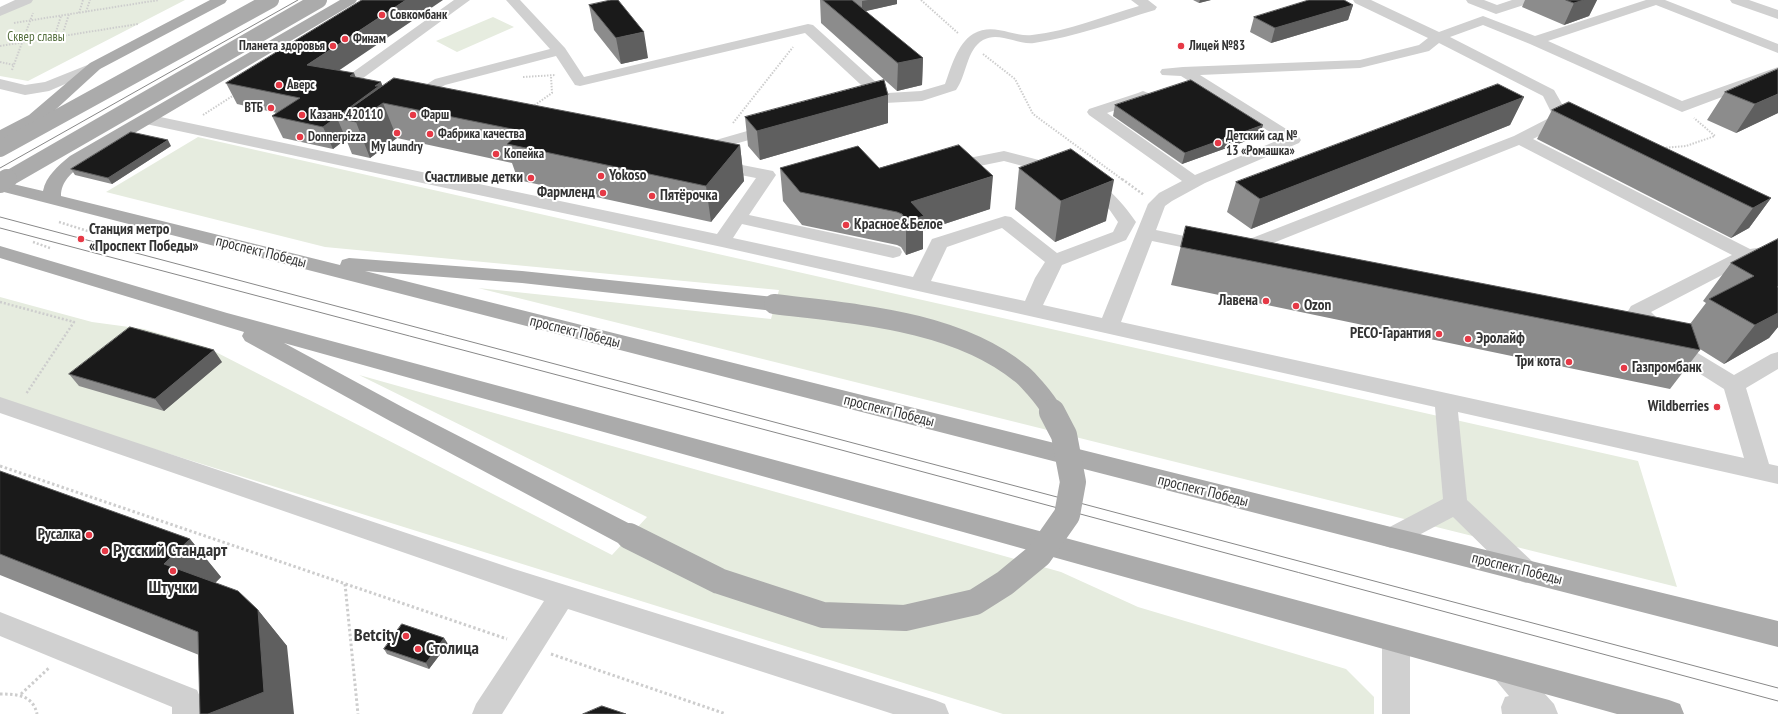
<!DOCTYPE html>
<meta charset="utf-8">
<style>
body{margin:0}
canvas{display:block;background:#fff}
</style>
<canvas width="1778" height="714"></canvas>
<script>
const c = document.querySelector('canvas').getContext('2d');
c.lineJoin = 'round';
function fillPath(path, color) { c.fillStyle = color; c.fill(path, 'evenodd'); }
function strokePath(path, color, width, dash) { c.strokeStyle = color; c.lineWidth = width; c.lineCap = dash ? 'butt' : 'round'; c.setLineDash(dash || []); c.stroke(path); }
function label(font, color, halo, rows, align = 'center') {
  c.font = font + ' "PT Sans Narrow",sans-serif'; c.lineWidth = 4; c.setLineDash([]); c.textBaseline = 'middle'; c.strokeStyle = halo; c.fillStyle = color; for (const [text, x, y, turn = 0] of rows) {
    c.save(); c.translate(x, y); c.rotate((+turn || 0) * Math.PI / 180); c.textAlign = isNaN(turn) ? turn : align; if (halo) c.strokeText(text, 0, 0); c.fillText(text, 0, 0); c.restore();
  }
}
fillPath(new Path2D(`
 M31 0H185L28 81 0 76V15Z
 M493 17 514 27 457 52 436 41Z
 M198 137 1638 461 1677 587 478 288 771 319 779 290 325 247 106 192Z
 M0 297 92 322 144 329 206 347 612 555 647 517 359 375 1061 572 1138 607 1346 669 1374 697V714H1003L0 401Z`), '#e6ecdf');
strokePath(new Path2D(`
 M921 0 959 34
 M86 12 90 0
 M79 13 83 0
 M14 23 159 0
 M62 36 69 14
 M54 38 61 16
 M0 46 138 24
 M983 54 1015 79 1033 114 1123 180
 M0 62 14 65
 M12 70 33 13
 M523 77 556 75
 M532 107 552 93 551 76
 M203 115 234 95
 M733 123 793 47
 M1663 148 1686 146 1715 136 1694 118`), '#cdcdcd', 2, [1.5, 1.5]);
strokePath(new Path2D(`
 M1122 179 1144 195
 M59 222 94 233
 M33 242 50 248
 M0 302 74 322 26 394`), '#cdcdcd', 2.5, [2, 2]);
strokePath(new Path2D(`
 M0 466 507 639
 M345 584 358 714
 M551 654 726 714
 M0 694C17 694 33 695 37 714
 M21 694 50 667`), '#cdcdcd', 3, [2.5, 2.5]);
fillPath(new Path2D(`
 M15 0H33L31 3 0 16V7Z
 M454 0H470L359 81 369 84 372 87 369 90 364 92 342 86 339 83 342 80Z
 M506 0H520L565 48 584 77 808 24 813 25 888 93 921 91 945 84C951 68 957 44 973 34 994 22 1011 37 1032 35 1069 31 1104 16 1139 6L1131 0H1148L1157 7 1155 10C1115 22 1075 37 1034 43 1017 45 999 31 983 40 966 50 967 75 956 90L922 101 885 103 877 105 872 103 869 100 873 96 805 33 580 86 575 85 556 56 445 85 414 104 409 106 404 104 401 101 404 98 435 79 550 49Z
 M1353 0H1371L1439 32 1483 16 1535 36 1646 0H1665L1778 44V53L1656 5 1548 41 1682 101 1778 67V76L1682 112 1530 44 1483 25 1450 37 1554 90 1570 118 1568 121 1533 139 1750 249 1778 245V257L1751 260 1651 312 1686 346 1734 375 1771 354 1778 352V369L1746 388 1769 464 1778 466V484L1458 412 1467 500 1535 564 1539 572 1535 580 1526 583 1517 580 1453 517 1400 545 1391 548 1382 545 1379 538 1382 531 1443 499 1435 407 722 247 146 124 140 122 138 119 140 116 146 114 717 234 756 178 720 171 707 145 709 142 775 123 781 125 783 128 781 131 724 147 732 163 773 171 776 175 749 215 893 246 900 248 902 252 900 256 893 258 742 224 733 238 913 277 932 239 1005 216 1011 217 1057 253 1113 232 1118 222 1109 209 1078 184 1081 180C1101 175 1126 207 1136 222L1126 240 1062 265 1043 305 1102 318 1148 204 1159 193 1182 181 1089 115 1087 112 1089 109 1138 93 1143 91 1148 93 1151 96 1148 99 1107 113 1195 175 1281 139 1181 76 1162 75 1160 72 1162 69 1183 67 1360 60 1419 45 1428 38 1355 3ZM1439 43 1543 96 1553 116 1514 136 1229 247 1227 251 1229 255 1236 257 1243 255 1519 145 1732 255 1631 306 1628 311 1672 356 1724 389 1744 458 1121 322 1152 241 1210 253 1217 251 1219 247 1217 243 1156 230 1165 206 1172 201 1205 183 1299 143 1301 140 1299 137 1200 75 1360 68 1429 51ZM1002 228 1045 262 1035 278 1025 301 931 281 947 247Z
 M1466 0H1484L1497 5 1512 0H1532L1530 3 1496 14 1468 3Z
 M1730 0H1749L1778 10V19L1732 3Z
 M95 62 100 63 102 66 100 69 49 91 25 95 0 89V79L25 85 45 82Z
 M1004 151 1066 167 1068 171 1066 175 1060 176 1004 161 950 172 944 171 942 167 944 163Z
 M0 397 514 569 935 700 945 704 949 714H893L568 609 502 714H472L476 704 544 601 0 413Z
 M0 612 197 690 201 699 200 714H172V707L0 636Z
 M1396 628 1406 631 1410 640V714H1382V640L1386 631Z
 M1504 656 1514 660 1554 704 1558 714H1502L1501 707 1505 697 1509 696 1494 678 1490 669 1494 660Z`), '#d0d0d0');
fillPath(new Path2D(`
 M210 0H227L225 3 100 69 41 123 0 141V130L29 115 90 63Z
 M340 0H357L355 3 82 164C72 173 61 181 61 196L340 265 342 260 349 258 522 271 774 297 781 299 784 304 781 309 774 311 522 283 365 271 1391 527 1778 621V647L0 191V181L43 191C46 176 58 166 70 156Z
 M0 246 227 313 1669 700 1680 704 1684 714H1617L284 343 406 409 638 528 642 536 638 544 629 547 620 544 390 421 245 341 242 336 244 332 0 258Z`), '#ababab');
strokePath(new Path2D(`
 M0 168 298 0
 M0 217 1778 688
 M0 228 819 444 1778 701`), '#888', 1);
strokePath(new Path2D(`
 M0 149 271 0
 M6 180 319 0`), '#ababab', 16);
strokePath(new Path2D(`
 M0 183 7 179
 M774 304C854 314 955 320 1020 373 1026 377 1030 383 1035 388 1042 396 1048 403 1053 413`), '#ababab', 20);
strokePath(new Path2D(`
 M629 536 719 581 823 615 905 618 975 602 1005 583 1039 555 1067 515 1073 482 1064 435 1052 412`), '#ababab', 26);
fillPath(new Path2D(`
 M820 0H897V4L865 11 923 58 922 85 897 91 821 23Z
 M1193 0H1211L1199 3Z
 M1525 0H1597L1589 16 1564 25 1522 7Z
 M589 5 648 58 621 64 594 30Z
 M1353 5 1348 20 1271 43 1250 32 1254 17Z
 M339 71 354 73 355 77 381 82 382 86 740 145 744 181 711 222 518 180 512 163 397 138 370 158 352 154 346 139 333 149 283 138 272 116 277 113 237 104 226 83Z
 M1725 92 1778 113 1736 133 1707 120Z
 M888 95V123L760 160 748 146 745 117Z
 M1524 97 1510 125 1251 229 1227 212 1236 182Z
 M1115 105 1260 136 1182 164 1113 116Z
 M1552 110 1771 198 1749 228 1731 238 1537 139Z
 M171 146 112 184 75 175 71 169Z
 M780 168H879L990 209 923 231V249L906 255 901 247 897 245 802 225 783 201Z
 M1019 168 1106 221 1055 242 1015 209Z
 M1186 226 1690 324 1706 303 1703 301 1731 263 1778 239V327L1769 338 1724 364 1700 349V350L1670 389 1171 285Z
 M222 362 164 411 79 386 69 374Z
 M0 471 190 539 221 577 215 583 258 610 287 646 199 655 0 575Z
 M444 638 448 644 429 669 387 654 384 649Z`), '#8c8c8c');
fillPath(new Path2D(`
 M406 0H443L316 86 307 65Z
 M868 0H897V4L862 12V1Z
 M1200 0H1211L1199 3Z
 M1584 0H1597L1589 16 1564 25 1574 3Z
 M1353 5 1348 20 1271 43 1275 28Z
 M644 32 648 58 621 64 616 38Z
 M923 58 922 85 897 91 898 63Z
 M354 73 363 95 350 76Z
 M381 82 389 103H383L397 138 370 158 356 122 337 118 346 139 333 149 323 127Z
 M1778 94V113L1736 133 1755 104Z
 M888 95V123L760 160 757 131Z
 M1524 97 1510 125 1251 229 1260 199Z
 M1263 125 1260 136 1182 164 1185 153Z
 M168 140 171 146 112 184 108 178Z
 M740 145 744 181 711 222 706 186Z
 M993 176 990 209 923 231V249L906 255V221L911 202Z
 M1114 180 1106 221 1055 242 1061 201Z
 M1771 198 1749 228 1731 238 1753 208Z
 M1778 313V327L1769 338 1724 364 1755 325Z
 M214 350 222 362 164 411 155 399Z
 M190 539 221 577 197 601 164 564Z
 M258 610 287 646 294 714H208Z
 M444 638 448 644 429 669 426 663Z`), '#5f5f5f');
const building = new Path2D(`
 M362 0H406L307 65 354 73 350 76 381 82 375 86H379L323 127 272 116 300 98 226 83Z
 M611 0H618L644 32 616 38 589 5Z
 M823 0H852L923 58 898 63Z
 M1309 0H1344L1353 5 1275 28 1254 17Z
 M1566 0H1584L1574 3Z
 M1778 69V94L1755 104 1725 92Z
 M394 78 740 145 706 186 507 144 522 131 383 103 356 122 337 118Z
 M884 80 888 95 757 131 745 117Z
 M1191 80 1263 125 1185 153 1115 105Z
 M1498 84 1524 97 1260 199 1236 182Z
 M1569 102 1771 198 1753 208 1552 110Z
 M131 132 168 140 108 178 71 169Z
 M959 145 993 176 911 202 924 216 906 221 902 214 897 212 800 192 780 168 858 146 879 168Z
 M1071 149 1114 180 1061 201 1019 168Z
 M1186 226 1691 324 1700 350 1181 247Z
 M1778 239V286L1777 287H1778V313L1755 325 1709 299 1754 276 1731 263Z
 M130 327 214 350 155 399 69 374Z
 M0 471 190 539 164 564 238 591 258 610 264 692 208 714H200L198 632 0 554Z
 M402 624 444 638 426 663 384 649Z
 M602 706 626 714H583Z`);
fillPath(building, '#1a1a1a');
strokePath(building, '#5f5f5f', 1);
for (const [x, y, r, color] of [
 [382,15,4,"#e63946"],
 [345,39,4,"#e63946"],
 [333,46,4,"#e63946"],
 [1181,46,4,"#e63946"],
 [279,85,4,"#e63946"],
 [271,108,4,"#e63946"],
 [302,115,4,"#e63946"],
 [413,115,4,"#e63946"],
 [397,133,4,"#e63946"],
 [430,134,4,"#e63946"],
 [300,137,4,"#e63946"],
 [1218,143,4,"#e63946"],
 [496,154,4,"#e63946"],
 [601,176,4,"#e63946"],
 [531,178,4,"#e63946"],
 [603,193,4,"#e63946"],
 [652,196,4,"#e63946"],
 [846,225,4,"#e63946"],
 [81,239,4,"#e63946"],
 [1266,301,4,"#e63946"],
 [1296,306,4,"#e63946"],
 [1439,334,4,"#e63946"],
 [1468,339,4,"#e63946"],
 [1569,362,4,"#e63946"],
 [1624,368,4,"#e63946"],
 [1717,407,4,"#e63946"],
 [89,535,4,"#e63946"],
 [105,551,4,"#e63946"],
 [173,571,4,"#e63946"],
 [406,636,4,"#e63946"],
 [418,649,4,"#e63946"]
]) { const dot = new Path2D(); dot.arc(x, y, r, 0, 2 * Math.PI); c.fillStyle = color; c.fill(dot); strokePath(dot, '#fff', 1.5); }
label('bold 13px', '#333', '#fff', [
 ["Совкомбанк",390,15],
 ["Финам",353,39],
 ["Планета здоровья",325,46,"right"],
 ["Лицей №83",1189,46],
 ["Аверс",287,85],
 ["ВТБ",263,108,"right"],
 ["Казань 420110",310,115],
 ["Фарш",421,115],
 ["Фабрика качества",438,134],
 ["Детский сад №",1226,136],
 ["13 «Ромашка»",1226,151],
 ["Donnerpizza",308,137],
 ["My laundry",397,147,"center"],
 ["Копейка",504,154]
], 'left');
label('13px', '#56703f', '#fff', [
 ["Сквер славы",36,37]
]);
label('bold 15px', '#333', '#fff', [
 ["Yokoso",609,176],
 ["Счастливые детки",523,178,"right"],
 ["Фармленд",595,193,"right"],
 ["Пятёрочка",660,196],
 ["Красное&Белое",854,225],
 ["Станция метро",89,230],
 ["«Проспект Победы»",89,247],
 ["Лавена",1258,301,"right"],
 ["Ozon",1304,306],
 ["РЕСО-Гарантия",1431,334,"right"],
 ["Эролайф",1476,339],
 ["Три кота",1561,362,"right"],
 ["Газпромбанк",1632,368],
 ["Wildberries",1709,407,"right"],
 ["Русалка",81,535,"right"]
], 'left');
label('15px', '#333', '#fff', [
 ["проспект Победы",261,252,14],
 ["проспект Победы",575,332,14],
 ["проспект Победы",889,411,14],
 ["проспект Победы",1203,491,14],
 ["проспект Победы",1517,569,14]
]);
label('bold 18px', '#333', '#fff', [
 ["Русский Стандарт",113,551],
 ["Штучки",173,588,"center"],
 ["Betcity",398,636,"right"],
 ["Столица",426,649]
], 'left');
</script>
